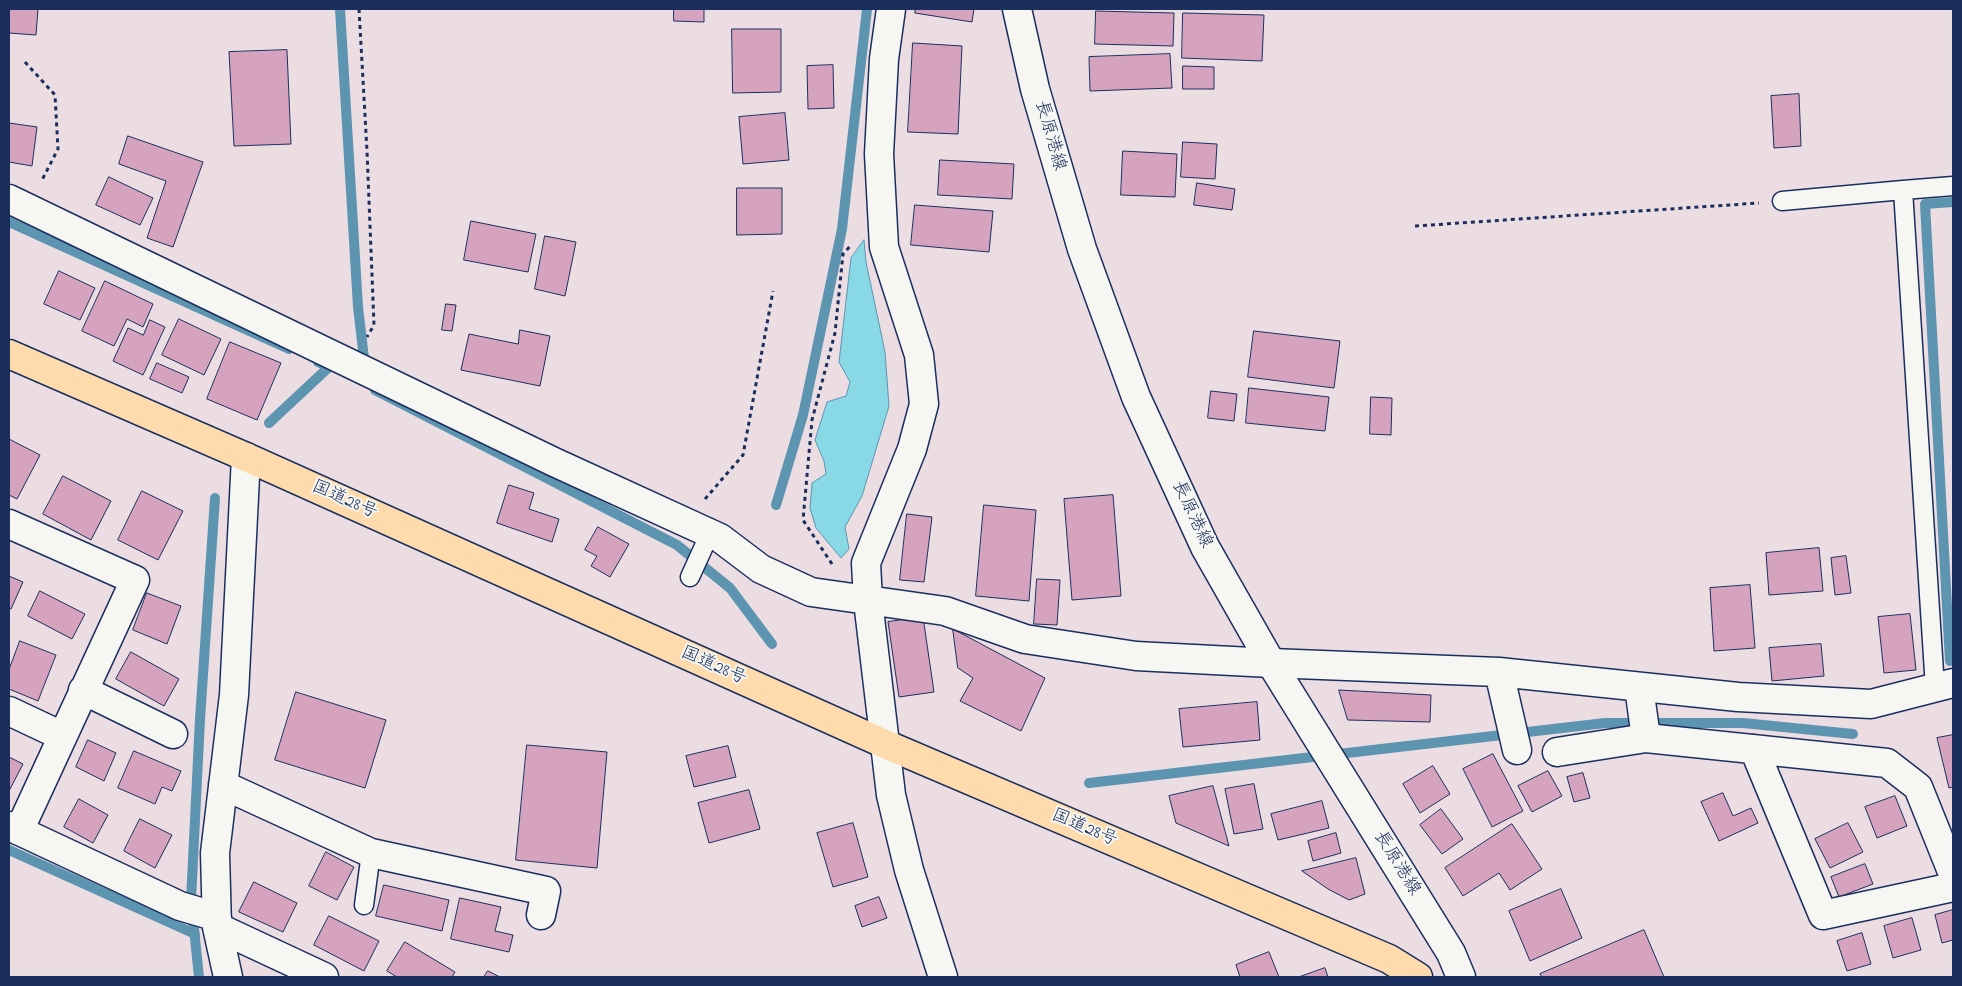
<!DOCTYPE html>
<meta charset="utf-8">
<style>
body{margin:0}
#map{position:relative;width:1962px;height:986px;overflow:hidden;background:#ecdde3;font-family:"Indie Flower",sans-serif}
canvas{display:block}
.frame{position:absolute;inset:0;border:10px solid #1b2f5e;pointer-events:none}
</style>
<div id="map">
<canvas width="1962" height="986"></canvas>
<div class="frame"></div>
</div>
<script>
const c = document.querySelector('canvas').getContext('2d');
c.lineJoin = 'round';
function fillPath(path, color) { c.fillStyle = color; c.fill(path, 'evenodd'); }
function strokePath(path, color, width, dash) { c.strokeStyle = color; c.lineWidth = width; c.lineCap = dash ? 'butt' : 'round'; c.setLineDash(dash || []); c.stroke(path); }
function label(font, color, halo, rows, align = 'center') {
  c.font = font + ' "Indie Flower","Klee One",sans-serif'; c.lineWidth = 4; c.setLineDash([]); c.textBaseline = 'middle'; c.strokeStyle = halo; c.fillStyle = color; for (const [text, x, y, turn = 0] of rows) {
    c.save(); c.translate(x, y); c.rotate((+turn || 0) * Math.PI / 180); c.textAlign = isNaN(turn) ? turn : align; if (halo) c.strokeText(text, 0, 0); c.fillText(text, 0, 0); c.restore();
  }
}
const water = new Path2D(`
 M864 240 866 262 885 352 889 406 862 496 845 527 849 549 841 558 816 528 810 508 812 483 826 474 824 461 815 440 827 402 846 396 850 382 839 362 851 258Z`);
fillPath(water, '#89d8e6');
strokePath(water, '#5d94b0', 1);
strokePath(new Path2D(`
 M340 9 358 307 365 367
 M9 222 289 349
 M375 390 677 545 730 588 772 644
 M269 423 329 367 318 362
 M776 505 803 415 842 229 867 9
 M1950 661 1925 204 1953 202
 M1089 783 1605 723H1743L1853 734
 M9 850 195 934
 M199 977 191 900 200 719 215 498`), '#5d94b0', 10);
const building = new Path2D(`
 M9 9H38L36 35 9 33Z
 M674 9H704V22L674 21Z
 M916 9H974L972 22 915 13Z
 M1096 11 1174 13 1173 46 1095 44Z
 M1183 13 1264 15 1262 61 1182 58Z
 M732 29H781V92L733 93Z
 M913 43 962 46 958 134 908 132Z
 M287 50 291 144 234 146 229 52Z
 M1170 54 1172 88 1090 91 1089 57Z
 M833 65 834 108 808 109 807 66Z
 M1183 66 1214 67V89H1183Z
 M1799 94 1801 146 1774 148 1771 96Z
 M785 113 789 160 743 164 739 117Z
 M9 123 37 127 32 166 9 162Z
 M128 136 203 162 173 247 147 238 166 181 119 164Z
 M1183 142 1217 144 1215 179 1181 177Z
 M1123 151 1177 154 1175 197 1121 195Z
 M940 160 1014 164 1012 199 938 195Z
 M109 177 153 198 140 225 96 205Z
 M1197 183 1235 189 1232 210 1194 205Z
 M737 188H782V234L737 235Z
 M915 205 993 211 989 252 911 245Z
 M471 221 536 234 528 272 464 260Z
 M545 236 576 242 565 296 535 289Z
 M59 271 95 288 80 320 44 304Z
 M105 281 153 304 143 327 127 319 114 346 82 331Z
 M446 304 456 305 452 331 442 330Z
 M179 319 221 339 204 375 162 355Z
 M150 320 165 327 143 375 113 361 128 328 143 335Z
 M520 330 550 336 540 386 461 370 469 334 518 344Z
 M1254 331 1340 341 1334 388 1248 377Z
 M230 342 281 363 257 420 207 399Z
 M157 363 189 377 182 393 150 379Z
 M1249 388 1329 397 1325 431 1246 423Z
 M1211 391 1237 394 1234 421 1208 418Z
 M1371 397 1392 398 1391 435 1370 434Z
 M9 439 40 455 17 499 9 495Z
 M63 476 111 501 91 540 43 514Z
 M509 485 534 493 529 509 559 519 552 542 497 523Z
 M142 491 183 511 158 560 118 540Z
 M1113 495 1121 596 1072 600 1064 499Z
 M984 505 1036 510 1029 601 976 596Z
 M907 514 932 517 924 582 900 580Z
 M598 527 629 544 610 577 591 566 597 556 585 550Z
 M1819 548 1823 591 1769 595 1766 553Z
 M1846 556 1851 593 1835 595 1831 558Z
 M9 576 23 582 11 609 9 608Z
 M1037 579 1060 580 1057 625 1034 624Z
 M1750 585 1755 648 1714 651 1710 588Z
 M40 591 85 614 72 639 28 616Z
 M147 593 181 606 167 644 133 630Z
 M1910 614 1916 670 1884 673 1878 617Z
 M923 617 934 692 899 697 888 622Z
 M953 629 1045 678 1021 731 960 701 973 678 958 668Z
 M20 641 56 655 38 701 9 689V670Z
 M1821 644 1824 676 1772 681 1769 648Z
 M131 652 179 679 164 706 116 679Z
 M1339 690 1431 695 1430 722 1348 720Z
 M296 692 386 720 365 788 275 760Z
 M1257 702 1260 740 1183 747 1179 709Z
 M1953 735V787L1949 788 1937 738Z
 M88 740 116 753 104 781 76 767Z
 M527 745 607 752 597 868 516 860Z
 M728 746 736 777 694 787 686 756Z
 M134 751 181 771 172 791 162 787 155 804 118 788Z
 M1493 754 1523 811 1492 827 1463 769Z
 M9 757 23 764 9 791Z
 M1433 766 1450 794 1420 813 1403 784Z
 M1548 771 1562 796 1532 812 1518 786Z
 M1583 773 1590 798 1574 802 1567 777Z
 M1254 784 1263 829 1234 834 1225 789Z
 M1213 786 1229 846 1176 823 1169 796Z
 M749 790 760 829 709 843 698 803Z
 M1723 793 1733 816 1751 808 1758 823 1719 841 1701 802Z
 M1895 796 1907 826 1877 838 1865 807Z
 M79 799 108 815 93 843 64 827Z
 M1322 801 1329 828 1278 840 1271 814Z
 M1441 809 1463 839 1442 854 1420 825Z
 M140 819 172 835 155 868 124 851Z
 M853 823 868 877 833 887 817 833Z
 M1848 823 1863 852 1830 868 1815 839Z
 M1512 824 1542 869 1510 890 1499 873 1463 896 1445 868Z
 M1336 833 1341 853 1313 861 1308 841Z
 M326 852 354 867 337 900 309 886Z
 M1356 858 1365 894 1349 900 1328 889 1302 871Z
 M1865 864 1873 884 1839 897 1831 877Z
 M254 882 297 903 283 932 239 912Z
 M384 885 449 900 442 931 376 916Z
 M1561 889 1582 938 1530 961 1509 911Z
 M879 897 887 918 862 927 855 906Z
 M460 898 501 907 495 931 513 935 509 952 451 939Z
 M1953 910V940L1942 943 1935 915Z
 M329 916 379 941 364 971 314 945Z
 M1912 918 1921 950 1893 958 1884 926Z
 M1644 930 1664 977H1542L1540 974Z
 M1862 933 1871 964 1847 971 1837 941Z
 M405 942 455 972 452 977H397L387 971Z
 M1269 952 1279 977H1240L1236 965Z
 M1325 968 1328 977H1299Z
 M488 971 500 977H484Z`);
fillPath(building, '#d6a3bf');
strokePath(building, '#1b2f5e', 1);
const lane = new Path2D(`
 M1782 201 1903 190
 M690 577 710 533
 M1935 688 1903 190 1953 186
 M364 905 371 853`);
const street = new Path2D(`
 M9 199 554 462 720 538 761 569 811 592 945 611 1025 639 1136 656 1271 663 1499 672 1738 697 1871 704 1953 683
 M9 524 135 580 19 831
 M1499 672 1517 750
 M1639 687 1646 738
 M83 690 173 734
 M9 711 62 736
 M885 744 868 601 866 563 912 449 924 404 919 355 884 247 879 154 884 59 891 9
 M1754 749 1823 915 1953 887
 M1557 752 1646 738 1887 763 1918 787 1953 874
 M223 785 371 853 546 891 541 915
 M9 826 180 906 217 917
 M217 927 324 977
 M228 977 217 927 215 853 234 695 246 457`);
const secondary = new Path2D(`
 M1017 9 1035 89 1082 249 1136 397 1205 547 1271 663 1451 953 1461 977
 M885 744 891 795 909 870 943 977`);
const highway = new Path2D(`
 M9 354 246 457 885 744 1389 959 1418 977`);
strokePath(lane, '#1b2f5e', 21);
strokePath(street, '#1b2f5e', 31);
strokePath(secondary, '#1b2f5e', 31);
strokePath(highway, '#1b2f5e', 31);
strokePath(new Path2D(`
 M359 9 367 151 374 325 367 337
 M25 62 55 95 58 149 42 180
 M1415 226 1759 203
 M705 499 743 455 773 291
 M832 564 803 520 812 420 835 333 843 254 852 244`), '#1b2f5e', 3, [4, 4]);
strokePath(lane, '#f6f6f2', 18);
strokePath(street, '#f6f6f2', 28);
strokePath(secondary, '#f6f6f2', 28);
strokePath(highway, '#fedbac', 28);
label('18px', '#1b2f5e', '#f6f6f2', [
 ["長原港線",1049,136,74],
 ["国道28号",344,501,24],
 ["長原港線",1191,515,65],
 ["国道28号",713,667,24],
 ["国道28号",1084,829,23],
 ["長原港線",1396,864,58]
]);
</script>
